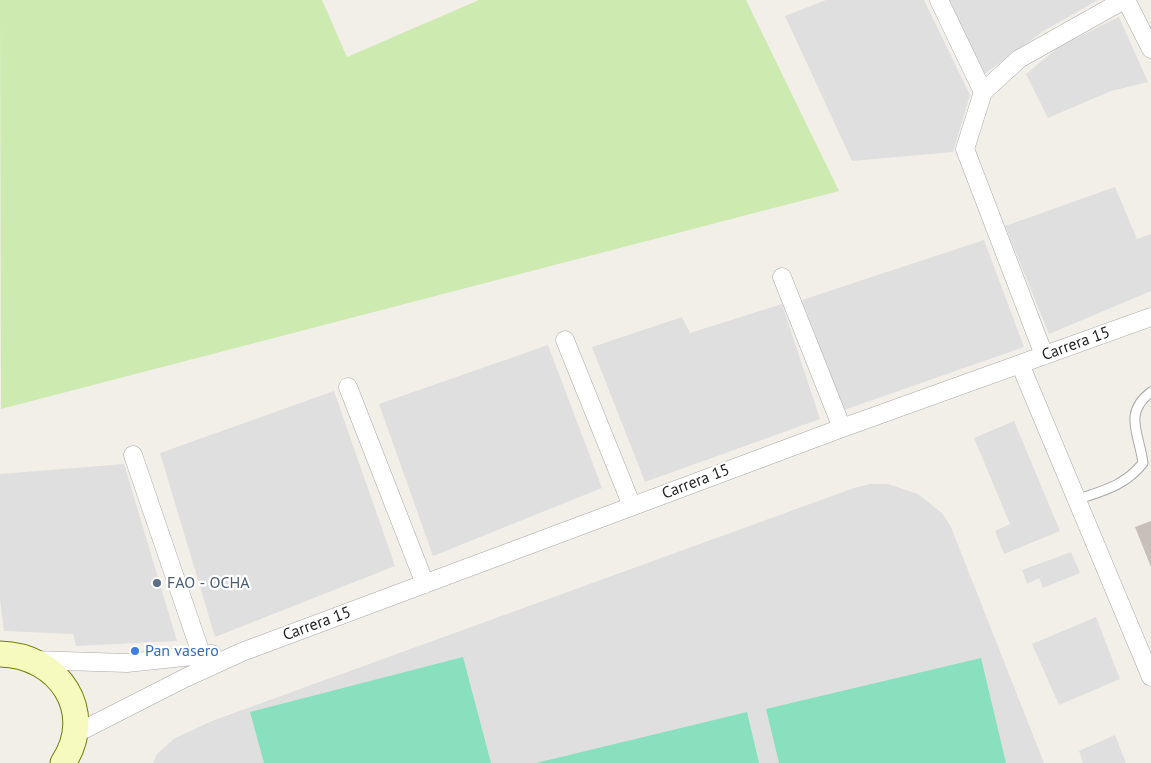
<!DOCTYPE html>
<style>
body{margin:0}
canvas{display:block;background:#f2efe9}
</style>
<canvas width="1151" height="763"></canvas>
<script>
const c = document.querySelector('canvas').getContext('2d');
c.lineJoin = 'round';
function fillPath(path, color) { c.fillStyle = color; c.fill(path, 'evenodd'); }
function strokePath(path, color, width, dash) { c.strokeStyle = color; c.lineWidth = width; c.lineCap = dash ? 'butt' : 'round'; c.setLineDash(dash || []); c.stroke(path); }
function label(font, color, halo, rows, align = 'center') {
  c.font = font + ' "PT Sans",sans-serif'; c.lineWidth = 4.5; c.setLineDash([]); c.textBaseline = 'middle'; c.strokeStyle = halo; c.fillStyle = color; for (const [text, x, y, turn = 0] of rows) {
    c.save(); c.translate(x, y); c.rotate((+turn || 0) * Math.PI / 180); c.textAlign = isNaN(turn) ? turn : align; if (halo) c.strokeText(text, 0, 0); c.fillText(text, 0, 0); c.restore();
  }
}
fillPath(new Path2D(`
 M826 0H924L970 95 953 152 852 161 785 16Z
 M950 0H1098L1045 30 983 75Z
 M1119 17 1148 82 1111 91 1048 118 1026 74 1060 46Z
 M1115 187 1137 239 1151 234V291L1049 334 1005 226Z
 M984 240 1024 347 844 410 802 300Z
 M782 304 820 419 645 482 592 347 682 317 690 333Z
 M548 345 602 488 433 556 379 404Z
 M334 391 395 566 215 637 160 453Z
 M1014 421 1060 531 1004 554 995 531 1010 524 974 438Z
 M124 464 177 641 76 646 73 634 4 631 0 599V474Z
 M870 484H888L918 494 942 513 951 527 1044 763H153L157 754 175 738 212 721 854 488Z
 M1071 552 1080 573 1043 588 1039 578 1027 584 1022 570Z
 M1096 617 1120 679 1059 705 1032 644Z
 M1115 735 1126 763H1083L1079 751Z`), '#e0dfdf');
fillPath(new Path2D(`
 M0 0H322L347 57 479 0H746L839 191 1 409Z`), '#cdebb0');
fillPath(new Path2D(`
 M463 657 491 763H264L250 712Z
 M981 658 1006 763H779L766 709Z
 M747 712 759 763H536Z`), '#88e0be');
fillPath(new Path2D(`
 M1151 521V567L1135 527Z`), '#c7bfb8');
const lane = new Path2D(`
 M1076 500C1102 491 1125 486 1143 463 1139 433 1123 413 1151 392`);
const street = new Path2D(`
 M939 0 983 92
 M1126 0 1151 49
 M782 277 842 428
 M565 340 632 506
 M1044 355 965 149 983 92 1019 59 1124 0
 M1020 364 1151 677
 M348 387 425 584
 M133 455 206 668
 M33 660 127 663 212 654
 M75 734 185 678 242 652 842 428 1151 317`);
const secondary = new Path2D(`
 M0 654C59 655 97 712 63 763`);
strokePath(lane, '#a9a9a9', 11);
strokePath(street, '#a9a9a9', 19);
strokePath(secondary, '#707d05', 27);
strokePath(lane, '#fff', 9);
strokePath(street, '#fff', 18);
strokePath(secondary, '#f7fabf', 25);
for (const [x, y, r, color] of [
 [157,583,5,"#5c6f8a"],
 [135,651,5,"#3f7fe0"]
]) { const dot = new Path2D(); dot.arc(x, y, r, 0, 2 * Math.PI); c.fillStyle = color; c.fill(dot); strokePath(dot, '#fff', 2); }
label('16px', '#222', '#fff', [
 ["Carrera 15",1076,344,-20],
 ["Carrera 15",696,482,-21],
 ["Carrera 15",317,624,-20]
]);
label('16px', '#4e5e75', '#fff', [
 ["FAO - OCHA",167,583]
], 'left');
label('16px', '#366cbe', '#fff', [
 ["Pan vasero",145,651]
], 'left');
</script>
